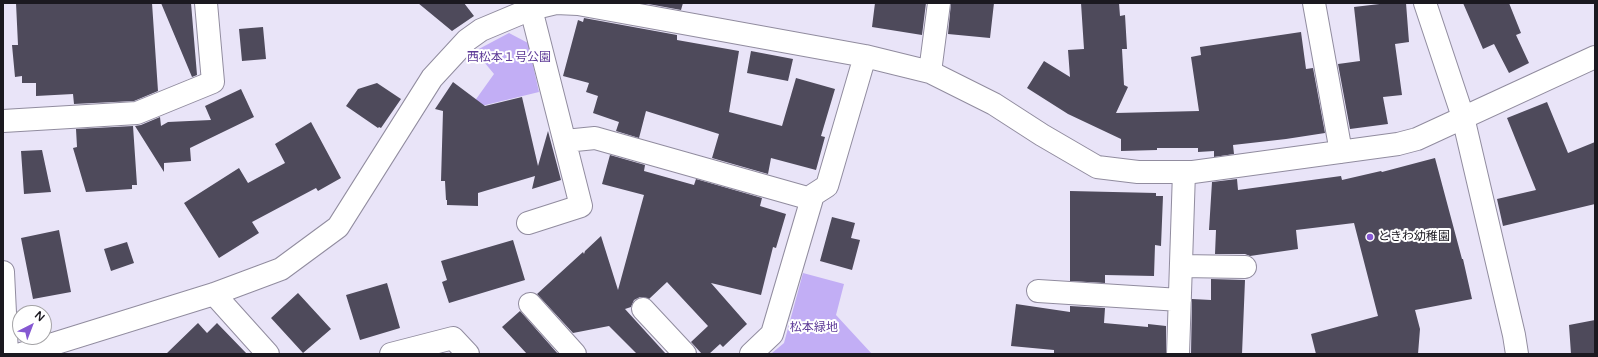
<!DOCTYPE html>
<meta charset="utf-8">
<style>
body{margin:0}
#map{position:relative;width:1598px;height:357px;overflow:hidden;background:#e9e4f8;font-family:"Varela Round",sans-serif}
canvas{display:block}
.frame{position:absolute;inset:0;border:4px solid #1b1920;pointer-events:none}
.north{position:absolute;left:12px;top:305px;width:40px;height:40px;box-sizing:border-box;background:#fff;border:1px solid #a4a3a6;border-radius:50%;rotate:42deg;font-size:11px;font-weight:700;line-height:16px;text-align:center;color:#1b1920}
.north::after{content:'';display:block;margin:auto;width:14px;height:18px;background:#8558d2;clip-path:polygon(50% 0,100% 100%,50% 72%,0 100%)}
</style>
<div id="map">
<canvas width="1598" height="357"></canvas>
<div class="frame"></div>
<div class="north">N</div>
</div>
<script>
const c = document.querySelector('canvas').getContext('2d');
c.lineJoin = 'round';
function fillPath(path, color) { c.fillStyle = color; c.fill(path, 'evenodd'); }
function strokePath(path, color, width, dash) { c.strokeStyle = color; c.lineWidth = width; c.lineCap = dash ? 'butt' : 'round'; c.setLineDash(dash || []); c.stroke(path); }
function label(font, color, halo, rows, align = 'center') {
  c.font = font + ' "Varela Round","Noto Sans JP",sans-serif'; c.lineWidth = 4; c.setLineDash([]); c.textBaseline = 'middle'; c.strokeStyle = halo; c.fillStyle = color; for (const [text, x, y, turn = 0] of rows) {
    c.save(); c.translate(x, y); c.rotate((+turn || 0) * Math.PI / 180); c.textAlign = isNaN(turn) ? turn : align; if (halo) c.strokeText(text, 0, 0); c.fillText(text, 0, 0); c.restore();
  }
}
fillPath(new Path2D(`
 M509 33 528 43 539 92 469 109 494 74 475 51Z
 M803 273 844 284 836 315 872 354 772 353 784 343Z`), '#c2aef5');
fillPath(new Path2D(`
 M16 3H152L158 91 134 101 74 104 73 94 36 96V83H22V76L15 77 12 45H18Z
 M161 3H191L197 75 192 77Z
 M418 3H464L474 16 452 31Z
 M643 3H683L681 10Z
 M875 3H926L922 35 872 27Z
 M951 3H994L990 38 948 34Z
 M1081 3H1119L1120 16 1125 15 1127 49H1122L1124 85 1128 87 1116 113 1199 111 1191 57 1201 55 1200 47 1301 32 1306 69 1313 68 1325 133 1286 139 1233 145 1234 154 1214 157V151L1198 152V148H1157V150L1121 151V139L1068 114 1027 88 1044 61 1070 77 1068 50 1084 49Z
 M1388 3H1406L1409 42 1395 44 1402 95 1383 97 1388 124 1350 129 1338 64 1360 61 1354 7Z
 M1463 3H1509L1521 33 1516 35 1529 63 1509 73 1494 44 1483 49Z
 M584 18 677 35V40L739 51 729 112 782 126 796 78 835 89 821 136 825 137 816 170 771 158 768 174 712 158 719 134 646 111 639 138 616 131 619 122 593 113 598 96 586 92 589 83 563 76 578 20 583 22Z
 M263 27 266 59 242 61 239 29Z
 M751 51 793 59 788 81 747 73Z
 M453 82 485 106 522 97 538 166 548 131 561 180 532 189 535 176 478 193V206L447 205V200H446L445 181H441L443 111 435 109Z
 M377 83 401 99 381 128 379 127 378 128 346 106 358 89Z
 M241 89 254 117 190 148 191 161 164 163V172L135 126 141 125 160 117 161 126 168 122 211 120 205 106Z
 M1547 102 1568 153 1595 142V204L1503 226 1497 199 1536 190 1507 118Z
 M311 122 341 178 318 191 316 188 252 222 259 233 219 258 184 203 239 168 248 183 285 163 275 144Z
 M133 126 137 185H132V189L86 192 73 148 77 147 76 129Z
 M42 150 51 192 24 194 21 151Z
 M610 155 645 165 644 171 694 185 696 179 762 198 760 206 786 214 776 248 773 247 761 295 711 283 747 324 723 347 720 344 709 354H702L691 342 708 326 667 282 649 299 640 297 634 300 631 307 625 309 666 354H637L609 326 573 333 537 294 583 252 584 254 585 251 601 236 618 290 644 195 602 184Z
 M1435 158 1462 259H1463L1472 299 1415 310 1420 329 1418 354H1316L1311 334 1378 316 1354 223 1296 230 1298 249 1250 256 1245 254H1215L1216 230H1209L1212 182 1237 179 1238 190 1341 176 1342 180 1381 171 1382 172Z
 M1070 191 1156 193V196H1163L1161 246 1155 245 1154 276 1105 275V283L1070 281Z
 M832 217 855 223 851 238 860 240 852 270 820 261Z
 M59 230 71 292 33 299 21 238Z
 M513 240 525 280 449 303 442 282 447 280 441 261Z
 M127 242 134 263 111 271 104 249Z
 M1211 279 1245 280 1242 354H1191L1192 299 1211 300Z
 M387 283 400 328 360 340 346 295Z
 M298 293 331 329 303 353 271 318Z
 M1016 304 1070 312V306L1105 308 1104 323 1148 327V324L1166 326V354H1054V350L1011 346Z
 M520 311 521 312 558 354H527L502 327Z
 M1595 320V354H1571L1569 325Z
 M198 323 207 333 217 323 247 354H166Z`), '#4e4a5b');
const minor = new Path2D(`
 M1314 3 1341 152
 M1425 3 1463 117 1514 335 1517 354
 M930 72 939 3
 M3 121 137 113 213 82 206 3
 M565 141 595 138 811 199
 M528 223 581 206 531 9
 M1181 266 1245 267
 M3 272 7 354
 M1038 291 1180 300
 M214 294 268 354
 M530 304 575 354
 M643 309 685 354
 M21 354 214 294 281 269 338 227 432 78 467 40 481 30 531 9 556 3 578 4 865 56 930 72 994 104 1042 135 1097 167 1138 172H1193L1398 144 1417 139 1595 57
 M391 354 453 338 468 354
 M751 354 772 334 813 195 827 186 865 56
 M1178 354 1184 172`);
strokePath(minor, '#918c9f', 24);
strokePath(minor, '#fff', 22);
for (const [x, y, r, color] of [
 [1370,237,4,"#8558d2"]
]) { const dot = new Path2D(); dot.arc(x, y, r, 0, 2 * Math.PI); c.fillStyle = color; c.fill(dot); strokePath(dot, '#fff', 1.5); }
label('12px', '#5d3a97', '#fff', [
 ["西松本１号公園",509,58],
 ["松本緑地",814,328]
]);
label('12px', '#1b1920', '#fff', [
 ["ときわ幼稚園",1378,237]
], 'left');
</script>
